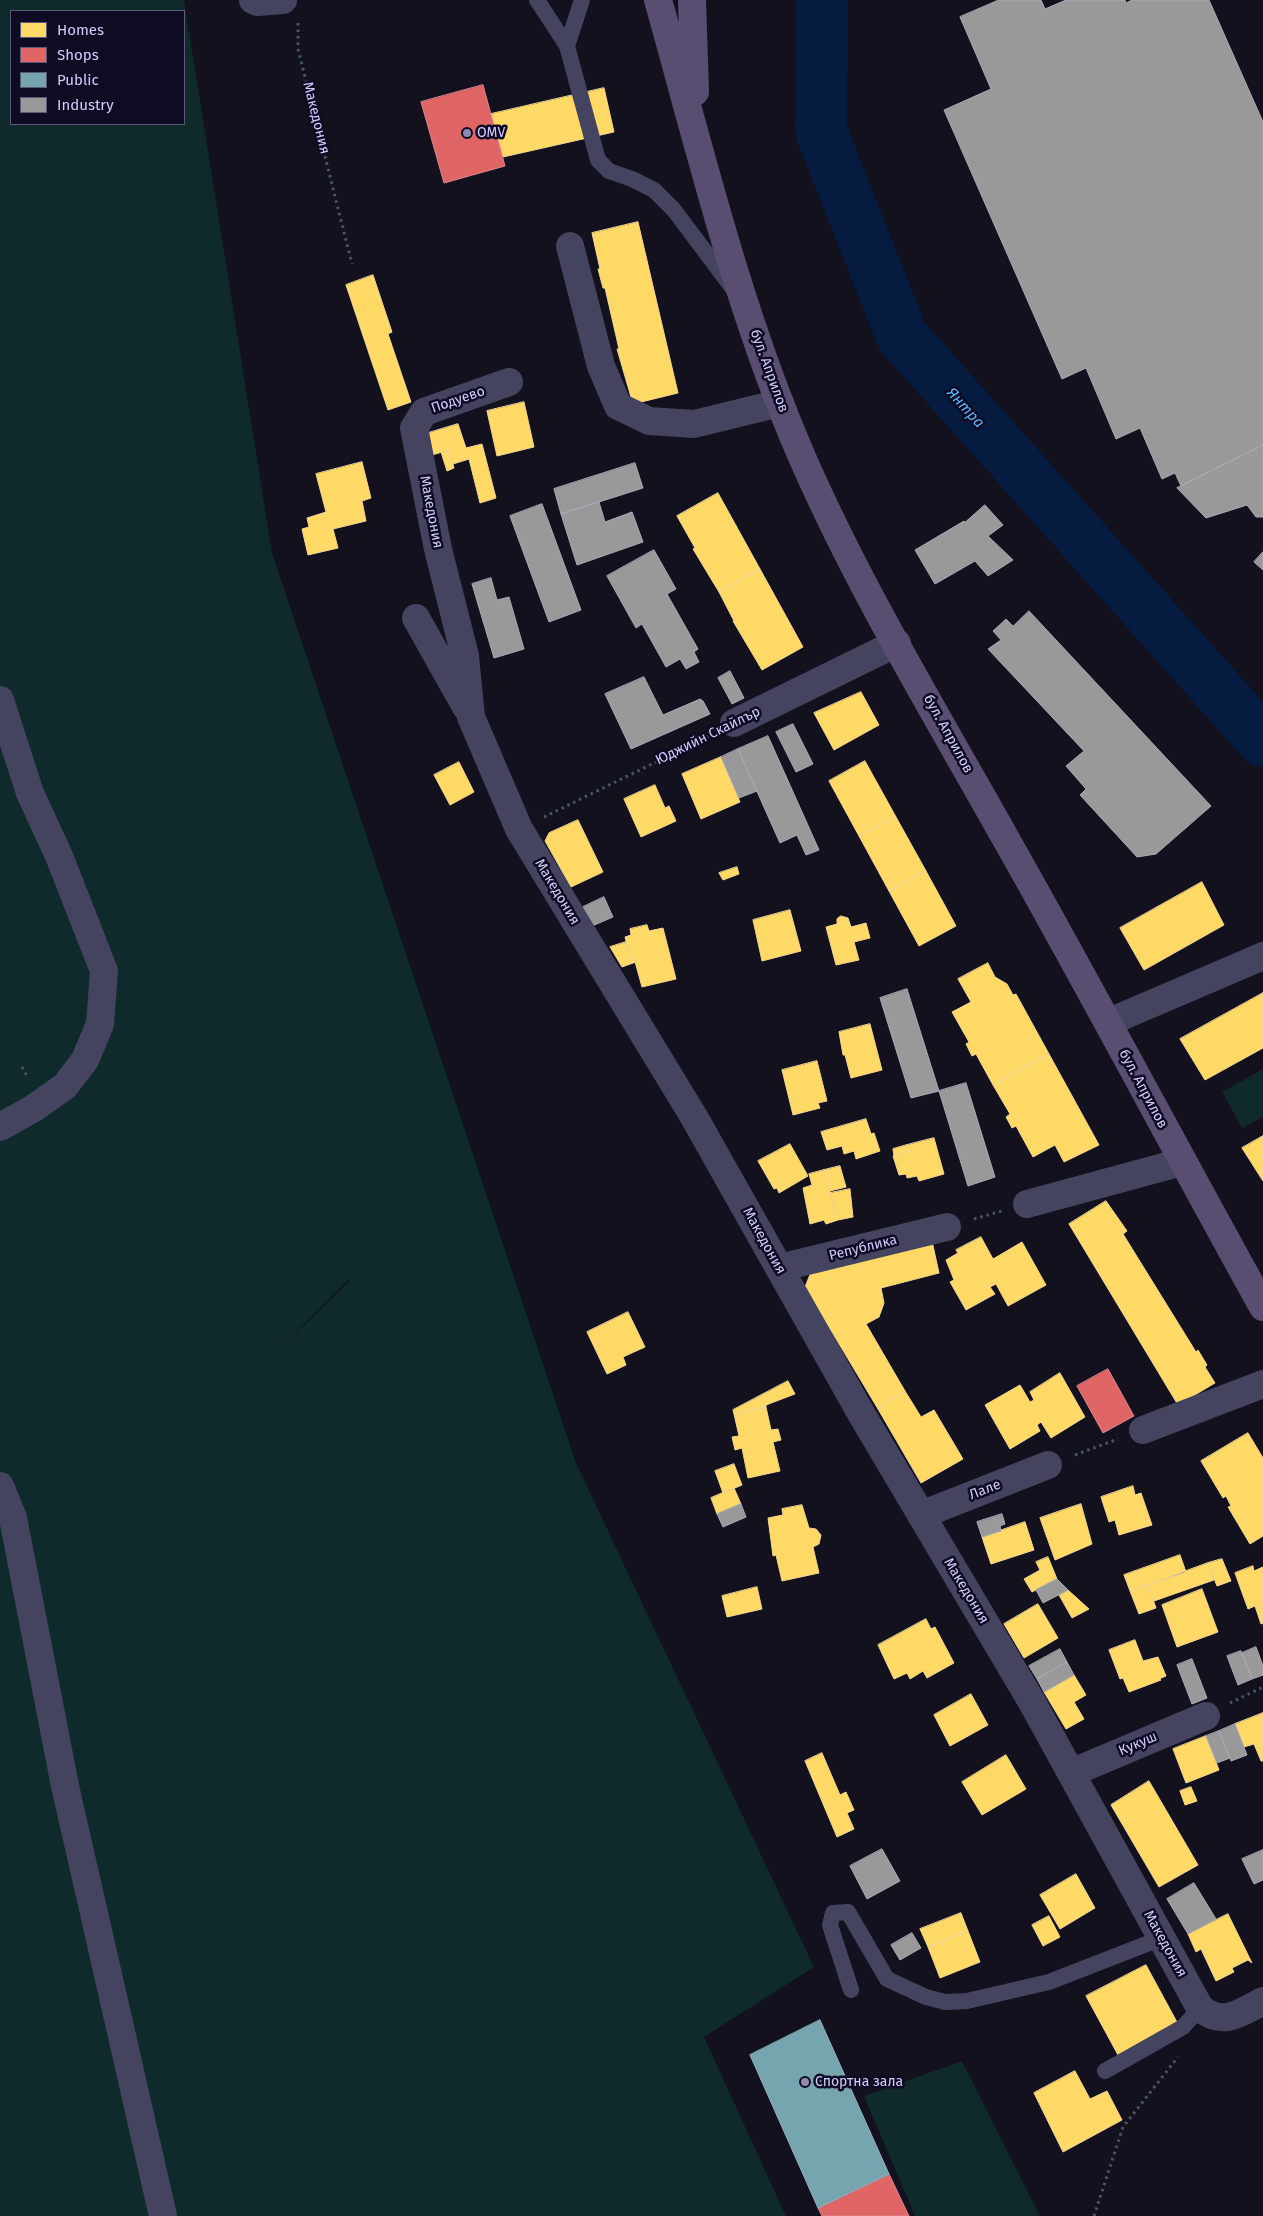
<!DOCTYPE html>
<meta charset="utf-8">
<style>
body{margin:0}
#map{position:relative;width:1263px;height:2216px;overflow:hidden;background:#12111d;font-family:"Fira Sans",sans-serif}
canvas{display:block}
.legend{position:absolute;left:10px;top:10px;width:175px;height:115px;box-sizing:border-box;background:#0f0b23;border:1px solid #5d597b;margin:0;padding:6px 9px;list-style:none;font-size:15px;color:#d2cdff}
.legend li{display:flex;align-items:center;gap:10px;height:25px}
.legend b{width:25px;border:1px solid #5d597b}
</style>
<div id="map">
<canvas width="1263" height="2216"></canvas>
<ul class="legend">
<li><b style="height:14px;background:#ffd966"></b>Homes</li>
<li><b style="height:14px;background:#e06666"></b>Shops</li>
<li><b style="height:14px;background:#76a5af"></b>Public</li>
<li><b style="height:14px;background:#999"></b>Industry</li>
</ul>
</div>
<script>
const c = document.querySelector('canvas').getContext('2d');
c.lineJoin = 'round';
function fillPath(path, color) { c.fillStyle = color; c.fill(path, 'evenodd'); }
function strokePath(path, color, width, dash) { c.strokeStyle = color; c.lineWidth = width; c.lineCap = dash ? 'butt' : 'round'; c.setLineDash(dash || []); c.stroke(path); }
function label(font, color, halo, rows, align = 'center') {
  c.font = font + ' "Fira Sans",sans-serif'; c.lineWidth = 5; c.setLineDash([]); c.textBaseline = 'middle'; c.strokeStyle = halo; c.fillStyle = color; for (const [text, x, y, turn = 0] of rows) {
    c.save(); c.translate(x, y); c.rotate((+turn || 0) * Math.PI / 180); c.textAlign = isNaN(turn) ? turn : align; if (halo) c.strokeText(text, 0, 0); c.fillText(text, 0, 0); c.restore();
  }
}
fillPath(new Path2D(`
 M0 0H184L272 553 576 1463 814 1967 704 2037 786 2216H0ZM11 11H184V124H11ZM350 1279V1281L277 1351 349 1279Z
 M1263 1069V1117L1242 1128 1222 1092Z
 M962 2061 1040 2216H915L864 2096Z`), '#0e2a2a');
const homes = new Path2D(`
 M604 88 614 132 503 157 491 114Z
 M638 222 678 393 633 404 617 349H619L605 288H603L598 269H600L592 233Z
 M373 275 392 332 388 334 411 402 388 410 346 285Z
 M524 402 534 447 497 456 487 411Z
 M458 424 466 448 482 444 496 498 480 503 469 459 453 464 449 450 432 455 425 434Z
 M449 450 454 468 447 471 441 452Z
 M362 462 371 498 362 501 366 521 333 529 338 548 308 555 302 529 309 527 307 518 326 512 316 474Z
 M718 493 760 569 719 592 693 549 695 548 677 516Z
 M760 569 803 647 762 670 733 621H734L719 592Z
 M861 692 879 725 834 750 814 713Z
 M721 757 740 802 701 819 682 774Z
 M865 761 896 817 859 836 829 781Z
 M459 762 474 792 450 805 434 775Z
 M655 785 665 808 669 806 676 821 641 837 624 799Z
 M896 817 926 871 889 891 859 836Z
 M578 820 603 872 571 887 545 841 549 833Z
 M737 867 739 874 723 880 719 873Z
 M926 871 956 926 919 946 889 891Z
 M1202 882 1224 925 1144 970 1120 928Z
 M790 910 801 951 762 961 753 920Z
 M841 916 848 918 851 927 866 923 870 938 854 942 859 960 836 965 826 927 837 924V919Z
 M647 925 649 931 663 928 676 979 642 987 634 958 631 959 625 937 631 935 630 929Z
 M626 942 631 959 634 958 636 962 622 967 610 947Z
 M988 963 995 977 1007 984 1013 995 1016 994 1049 1054 993 1085 976 1054 972 1056 966 1044 969 1042 952 1012 971 1002 958 979Z
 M1263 993V1048L1205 1080 1180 1039Z
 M870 1024 882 1070 851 1078 845 1055H843L839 1032Z
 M1049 1054 1099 1145 1064 1162 1055 1145 1033 1157 1016 1126 1012 1128 1006 1117 1010 1114 993 1085Z
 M817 1061 827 1101 818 1103 820 1108 793 1115 782 1070Z
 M866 1119 871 1134 874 1133 880 1151 856 1159 854 1151 844 1154 842 1146 827 1150 821 1132Z
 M1263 1136V1181L1242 1148Z
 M934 1138 944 1174 919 1181 917 1176 907 1178 906 1174 899 1175 893 1156 909 1151 907 1145Z
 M790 1144 808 1176 779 1193 777 1188 774 1189 758 1161Z
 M907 1145 909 1151 894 1156 893 1149Z
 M840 1166 846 1187 830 1191 824 1170Z
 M824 1170 838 1220 826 1224 824 1220 810 1224 803 1188 812 1185 809 1174Z
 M850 1189 853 1217 838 1220 830 1193Z
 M1106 1201 1127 1231 1123 1234 1196 1352 1198 1350 1207 1365 1205 1367 1215 1383 1178 1405 1069 1224Z
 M981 1237 993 1259 1022 1242 1046 1285 1008 1306 996 1284 990 1287 995 1294 966 1310 950 1282 954 1280 946 1260 958 1253 956 1250Z
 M932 1241 939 1273 881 1288 884 1303 879 1317 866 1324 905 1391 878 1409 805 1287 811 1272Z
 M628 1312 645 1347 623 1357 626 1365 607 1374 587 1332Z
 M1060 1373 1085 1417 1051 1438 1041 1422 1037 1425 1040 1431 1010 1449 985 1405 1020 1385 1030 1402 1034 1400 1030 1392Z
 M788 1381 795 1394 766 1405V1407L734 1414 733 1410Z
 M905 1391 921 1417 934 1410 963 1459 921 1483 878 1409Z
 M766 1407 771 1430 778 1429 781 1440 773 1442 780 1471 748 1478 742 1448 735 1450 732 1437 739 1436 734 1414Z
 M1248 1433 1263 1458V1536L1250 1544 1228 1507 1231 1506 1226 1496 1223 1498 1201 1461Z
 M734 1464 742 1485 723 1493 715 1471Z
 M1133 1486 1135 1495 1141 1493 1152 1525 1119 1535 1115 1520 1109 1522 1101 1497Z
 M734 1488 741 1504 717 1514 711 1498Z
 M1081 1504 1092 1544 1055 1560 1040 1518Z
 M802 1505 809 1528 816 1529 821 1535 819 1544 813 1547 819 1573 782 1581 776 1555 773 1556 768 1518 783 1515 782 1509Z
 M1025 1522 1034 1550 991 1564 982 1537Z
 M1180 1555 1186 1572 1130 1591 1124 1575Z
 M1048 1557 1057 1579 1032 1592 1024 1579 1040 1570 1036 1562Z
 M1222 1559 1231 1581 1217 1586 1208 1563Z
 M1208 1563 1214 1580 1154 1601 1148 1585Z
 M1253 1566 1254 1571 1263 1567V1623L1261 1624 1255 1606 1248 1609 1235 1573Z
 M1148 1585 1156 1608 1139 1614 1130 1591Z
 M757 1587 762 1609 727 1617 722 1596Z
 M1202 1589 1218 1632 1177 1647 1162 1605Z
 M1068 1590 1089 1609 1072 1618 1059 1595Z
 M1038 1604 1058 1638 1024 1658 1004 1624Z
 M926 1619 931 1629 935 1627 954 1663 927 1678 923 1671 910 1679 907 1673 894 1679 878 1645Z
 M1135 1640 1143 1661 1158 1657 1166 1676 1159 1679 1161 1680 1129 1692 1123 1678 1120 1679 1109 1650Z
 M1074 1675 1086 1695 1074 1702 1084 1719 1066 1729 1044 1692Z
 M971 1694 988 1725 950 1746 934 1715Z
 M1263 1713V1761H1261L1254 1744 1244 1747 1235 1724Z
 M1206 1736 1219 1770 1186 1783 1173 1749Z
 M822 1753 840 1795 846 1792 854 1810 847 1813 854 1829 837 1837 805 1761Z
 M1006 1755 1026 1789 982 1815 962 1782Z
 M1149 1781 1198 1865 1159 1887 1111 1805Z
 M1191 1787 1197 1801 1185 1805 1180 1791Z
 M1076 1874 1095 1908 1060 1929 1040 1895Z
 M961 1913 968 1931 928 1947 920 1929Z
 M1228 1914 1252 1963 1248 1960 1232 1968 1234 1972 1216 1981 1201 1949 1196 1952 1188 1934Z
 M1049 1916 1060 1937 1043 1946 1032 1925Z
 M968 1931 980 1962 940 1978 928 1947Z
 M1146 1965 1178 2024 1118 2055 1086 1996Z
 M1075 2071 1090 2099 1107 2091 1122 2120 1063 2152 1034 2093Z`);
fillPath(homes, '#ffd966');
strokePath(homes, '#f2d594', 1);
const shops = new Path2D(`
 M483 85 505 166 444 183 421 102Z
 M1108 1369 1134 1416 1103 1433 1077 1386Z
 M889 2174 909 2216H822L818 2208Z`);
fillPath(shops, '#e06666');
strokePath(shops, '#dc8594', 1);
const public = new Path2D(`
 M820 2020 889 2174 818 2208 750 2055Z`);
fillPath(public, '#76a5af');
strokePath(public, '#92b1c7', 1);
const industry = new Path2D(`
 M999 0H1041L1045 9 1066 0H1125L1126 3 1132 0H1209L1263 122V445L1181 486 1175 473 1162 479 1140 428 1116 439 1086 368 1062 379 944 110 991 89 960 17Z
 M1263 445V517H1256L1247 505 1206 518 1177 488Z
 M635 463 643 488 561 514 554 489Z
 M599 502 605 522 632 512 643 542 577 565 561 514Z
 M542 504 581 610 549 622 510 516Z
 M985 505 1003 525 988 536 1013 560 988 576 975 561 935 584 915 550 964 521 965 522Z
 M654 550 676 589 667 594 698 649 694 652 699 662 686 669 680 659 666 667 642 624 636 628 607 576Z
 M1263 552V570L1254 562Z
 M491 578 497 600 509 597 524 649 494 658 472 584Z
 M1029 611 1211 806 1156 854 1137 857 1080 795 1086 789 1066 766 1084 751 988 649 1001 640 993 631 1006 619 1013 626Z
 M730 671 744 698 732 704 718 678Z
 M644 677 663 715 700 699 703 701 710 714 631 749 605 694Z
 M793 724 813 764 796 772 776 732Z
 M768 736 819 850 806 855 797 835 780 843 738 749Z
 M738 749 757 791 739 798 721 757Z
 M604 897 613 917 592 926 583 907Z
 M907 989 939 1091 911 1098 880 998Z
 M966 1083 995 1177 968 1186 939 1091Z
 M741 1504 746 1517 723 1527 717 1514Z
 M1002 1514 1005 1524 1000 1526 1001 1531 982 1537 977 1522Z
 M1057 1579 1068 1590 1043 1603 1036 1590Z
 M1256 1647 1263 1666V1675L1252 1679 1242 1653Z
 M1060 1649 1067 1662 1037 1679 1029 1666Z
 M1241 1651 1252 1679 1238 1685 1227 1656Z
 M1192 1659 1207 1698 1192 1704 1177 1665Z
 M1067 1662 1074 1675 1044 1692 1037 1679Z
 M1235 1724 1247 1755 1231 1761 1219 1731Z
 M1219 1731 1230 1758 1217 1763 1206 1736Z
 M882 1849 900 1881 867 1899 850 1866Z
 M1263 1850V1880L1254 1884 1242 1859Z
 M1194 1883 1216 1919 1188 1934 1167 1899Z
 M912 1933 921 1948 900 1960 891 1945Z`);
fillPath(industry, '#999');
strokePath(industry, '#aaa9b8', 1);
strokePath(new Path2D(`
 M822 0 821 131 902 336 1263 741`), '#051b40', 52);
strokePath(new Path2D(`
 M298 23V49L352 264
 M544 817 709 736
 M22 1067 28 1078
 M974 1219 1002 1211
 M1075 1455 1118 1439
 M1230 1703 1263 1687
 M1094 2216 1123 2127 1178 2057`), '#465868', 3, [2.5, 4]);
strokePath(new Path2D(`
 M537 0 567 46 598 160 609 171 632 179 654 190 674 210 734 290
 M567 46 582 0
 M851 1990 830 1925 833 1913 848 1912 887 1979 926 1997 945 2002 967 2001 1049 1982 1162 1938
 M1105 2071 1183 2027 1200 2008`), '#454460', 16);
strokePath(new Path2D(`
 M253 0 257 2 283 0
 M570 246 601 366 618 406 649 421 694 424 780 403
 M509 382 424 412 414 428 438 549 465 656 471 717 519 829 694 1117 862 1415 1032 1702 1200 2008C1223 2027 1240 2013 1263 2001
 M416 618 466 707
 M0 700 30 793 59 856 104 971 100 1024 85 1060 65 1086 34 1108 0 1127
 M734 723 897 643
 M1109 1022 1263 956
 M1027 1204 1182 1162
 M779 1268 947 1227
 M1143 1430 1263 1384
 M0 1486 13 1518 65 1786 163 2216
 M921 1515 1048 1465
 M1071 1773 1206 1716`), '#454460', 28);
strokePath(new Path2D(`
 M658 0C701 153 738 310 802 457 861 592 939 719 1011 848 1097 1000 1178 1154 1263 1307
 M692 0 695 92`), '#594e71', 28);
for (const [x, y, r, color] of [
 [467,133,5,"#8f8bb0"],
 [805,2082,5,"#8f8bb0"]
]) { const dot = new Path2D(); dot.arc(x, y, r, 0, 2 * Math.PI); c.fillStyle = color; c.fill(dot); strokePath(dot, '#0f0b23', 2); }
label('14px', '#d2cdff', '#0f0b23', [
 ["Македония",316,118,76],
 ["бул. Априлов",769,371,70],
 ["Подуево",458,400,-19],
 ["Македония",431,512,79],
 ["бул. Априлов",948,734,61],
 ["Юджийн Скайлър",708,736,-26],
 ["Македония",557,892,59],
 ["бул. Априлов",1143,1089,62],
 ["Македония",764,1241,61],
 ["Република",863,1248,-14],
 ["Лале",985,1490,-21],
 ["Македония",966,1591,59],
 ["Кукуш",1138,1744,-23],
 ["Македония",1165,1944,61]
]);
label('14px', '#d2cdff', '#0f0b23', [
 ["OMV",477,133],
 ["Спортна зала",815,2082]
], 'left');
label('italic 15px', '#5bb7ff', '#0f0b23', [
 ["Янтра",965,408,48]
]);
</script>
